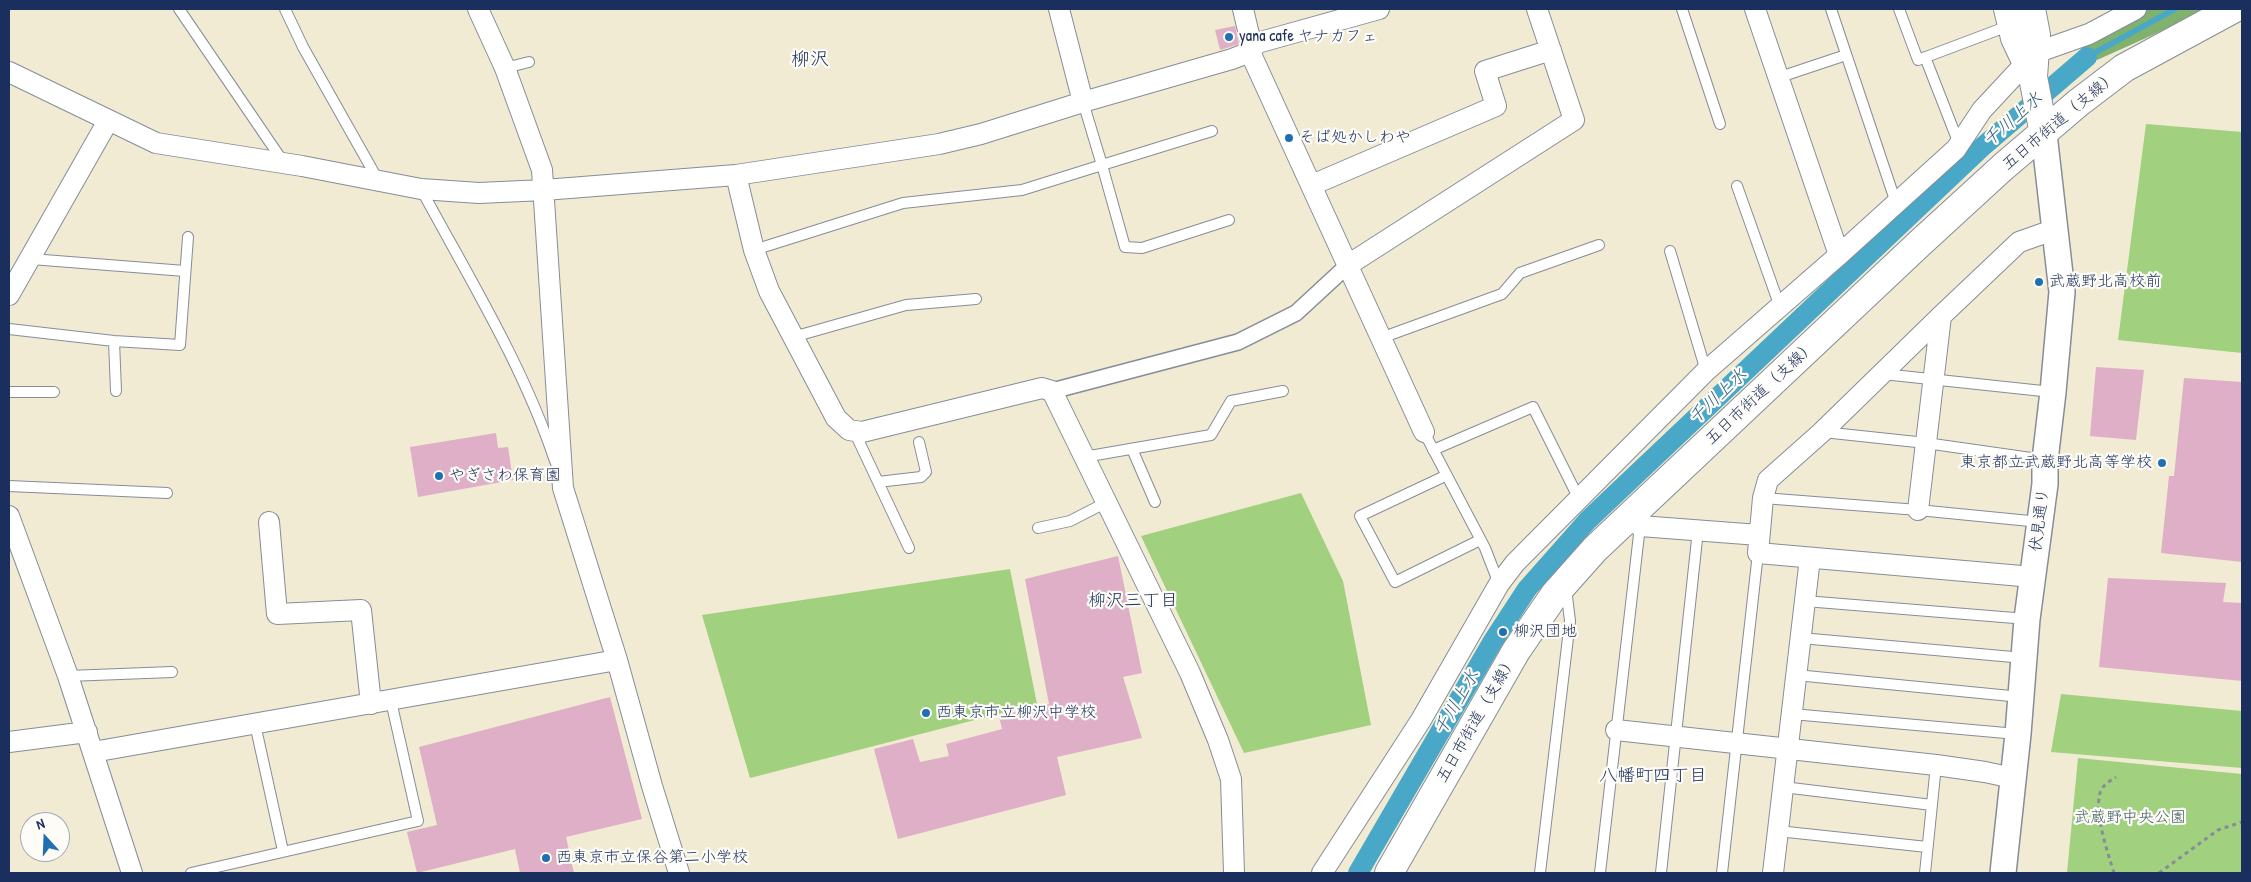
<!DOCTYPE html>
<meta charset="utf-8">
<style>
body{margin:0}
#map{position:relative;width:2251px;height:882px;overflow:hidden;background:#f1ebd3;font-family:"Patrick Hand",sans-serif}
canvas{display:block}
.frame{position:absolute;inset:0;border:10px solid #1b2f5e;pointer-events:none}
.north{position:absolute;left:20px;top:812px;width:50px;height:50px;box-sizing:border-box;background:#fdfcf7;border:1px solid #a3aaba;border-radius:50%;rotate:340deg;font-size:14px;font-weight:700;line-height:20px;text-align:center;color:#1b2f5e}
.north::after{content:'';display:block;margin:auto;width:18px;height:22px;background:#1f6fb2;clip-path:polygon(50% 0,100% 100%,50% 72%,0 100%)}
</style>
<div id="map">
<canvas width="2251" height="882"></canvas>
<div class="frame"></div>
<div class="north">N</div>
</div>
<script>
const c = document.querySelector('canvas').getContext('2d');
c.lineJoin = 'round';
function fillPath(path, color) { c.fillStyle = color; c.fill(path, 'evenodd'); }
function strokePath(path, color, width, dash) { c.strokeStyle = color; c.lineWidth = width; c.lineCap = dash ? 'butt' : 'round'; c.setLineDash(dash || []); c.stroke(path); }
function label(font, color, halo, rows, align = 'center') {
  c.font = font + ' "Patrick Hand","Klee One",sans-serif'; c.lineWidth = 4.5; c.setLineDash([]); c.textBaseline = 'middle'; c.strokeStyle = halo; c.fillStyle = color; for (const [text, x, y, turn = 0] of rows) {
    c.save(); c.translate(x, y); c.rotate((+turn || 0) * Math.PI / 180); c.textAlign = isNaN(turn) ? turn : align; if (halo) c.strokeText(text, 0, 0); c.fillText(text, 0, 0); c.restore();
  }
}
fillPath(new Path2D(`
 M2146 124 2242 132V353L2118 340Z
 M1301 493 1343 581 1371 725 1244 753 1141 536Z
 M1010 569 1037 704 750 778 702 615Z
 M2061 694 2242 711V768L2051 752Z
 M2078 758 2242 774V873H2067Z`), '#a1d07e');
fillPath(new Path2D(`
 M2143 9H2205L2155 34 2097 60 2084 54 2079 44Z`), '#80b26d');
strokePath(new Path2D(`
 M2087 57 2175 9`), '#49a7c8', 5.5);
strokePath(new Path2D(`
 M1358 873 1493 641 1527 589 1588 520 1981 148 2087 57`), '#49a7c8', 20);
fillPath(new Path2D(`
 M1235 26 1239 44 1220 50 1215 30Z
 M2096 367 2144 370 2136 440 2090 436Z
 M2184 378 2242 382V562L2161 553 2169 476H2174Z
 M496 433 498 448 508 447 513 480 418 497 410 447Z
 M1118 556 1142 673 1123 677 1142 738 1057 757 1066 795 898 839 874 749 913 739 920 762 949 756 946 744 1002 729 999 716 1049 704 1025 579Z
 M2108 578 2226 583 2223 602 2242 603V681L2099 667Z
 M610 697 642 819 566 837 574 873H520L515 849 417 873 407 832 437 825 419 747Z`), '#deafc7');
const service = new Path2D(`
 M179 9 284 163
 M285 9 303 47 378 180
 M1682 9 1720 124
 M1831 9 1896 203
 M1899 9 1918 60 2011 25
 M1925 57 1959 144
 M505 68 529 62
 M1777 78 1846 55
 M1212 131 1102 165 1125 247 1142 248 1229 220
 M1737 186 1780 307
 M421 189C469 278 523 365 555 461
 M754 250 903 203 1022 190 1102 165 1083 102
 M1670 251 1706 371
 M31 259 185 271
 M9 329 114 341 180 345 188 237
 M793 337 906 305 976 299
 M1381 338 1502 294 1520 273 1599 245
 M114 341 116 391
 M1883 374 2052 392
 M9 392H54
 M854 431 909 548
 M1424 432 1485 548 1499 584
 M1823 432 1926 443 2045 460
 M1132 449 1155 502
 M1433 450 1533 407 1579 499
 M1084 457 1211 435 1231 401 1283 391
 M1445 476 1360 516 1395 582 1480 540
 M878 482 921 477 926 472 919 442
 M9 486 167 493
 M1763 498 1918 510 2040 522
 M1038 528 1070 521 1107 502
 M1805 601 2027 619
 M1801 638 2024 658
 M1796 675 2021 697
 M68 676 172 672
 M1792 714 2017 734
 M255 724 283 851
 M1783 787 1932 805
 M1778 831 1927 847
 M191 873 418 821 391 701
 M1540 873 1570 621 1566 588
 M1600 873 1640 526
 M1661 873 1698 530
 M1722 873 1758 553
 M1925 873 1936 765`);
const pedestrian = new Path2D(`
 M1052 391 1238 342 1296 313 1348 265`);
const minor = new Path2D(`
 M478 9 505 68 542 170 563 488 617 660 652 786 679 873
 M1059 9 1083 102
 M1243 9 1251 43 1250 52 1424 432
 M1755 9 1839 255
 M9 72 156 143 302 166 421 189 479 193 544 190 736 175 939 144 981 134 1083 102 1232 59 1250 52 1257 43 1379 9
 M736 175 754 250 769 291 836 418 849 430 862 432 1042 388 1052 391 1190 673 1218 740 1231 779 1234 873
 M1312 185 1496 106 1485 71 1551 50
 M1348 265 1574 120 1537 9
 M9 295 108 121
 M1918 510 1941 316
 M1633 512 1640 526 1759 535
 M9 516 68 676 132 873
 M269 522 277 614 361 610 371 704
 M2033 577 1758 553 1763 498 1768 480 1822 432 1941 316 2019 242 2056 229
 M1616 730 1936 765 1985 772 2013 778
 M9 742 87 732
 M93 752 617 660
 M1322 873 1421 720 1499 584 1515 563 1706 371 1839 255 1956 149 1982 110 2035 53 2089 34 2136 9
 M1773 873 1810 558`);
const tertiary = new Path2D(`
 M2003 873 2018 734 2027 619 2045 484V460L2053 392 2062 292 2044 134`);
const primary = new Path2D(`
 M2008 9 2015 38 2033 76
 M2031 9 2036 35 2033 77 2044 134
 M1389 873 1516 651 1555 594 1595 549 1920 243 2003 167 2078 103 2124 68 2233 9`);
strokePath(service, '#868d98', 12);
strokePath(pedestrian, '#868d98', 18);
strokePath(minor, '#868d98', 22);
strokePath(tertiary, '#868d98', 28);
strokePath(primary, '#868d98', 30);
strokePath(new Path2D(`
 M2114 873C2108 853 2094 814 2100 793 2102 786 2109 781 2116 777
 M2159 873 2218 830 2242 822`), '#868d98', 3, [4, 4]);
strokePath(service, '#fff', 10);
strokePath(pedestrian, '#fff', 15);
strokePath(minor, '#fff', 20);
strokePath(tertiary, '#fff', 25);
strokePath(primary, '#fff', 28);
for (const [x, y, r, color] of [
 [1229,37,5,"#1f6fb2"],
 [1289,138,5,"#1f6fb2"],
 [2039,282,5,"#1f6fb2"],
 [2162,463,5,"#1f6fb2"],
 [439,476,5,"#1f6fb2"],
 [1503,632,5,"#1f6fb2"],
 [926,713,5,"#1f6fb2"],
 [546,858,5,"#1f6fb2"]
]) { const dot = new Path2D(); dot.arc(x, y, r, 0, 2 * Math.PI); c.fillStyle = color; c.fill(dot); strokePath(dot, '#fdfcf7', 2); }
label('16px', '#1b2f5e', '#fdfcf7', [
 ["yana cafe ヤナカフェ",1239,37],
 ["そば処かしわや",1299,138],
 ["武蔵野北高校前",2049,282],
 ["東京都立武蔵野北高等学校",2152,463,"right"],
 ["やぎさわ保育園",449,476],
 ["柳沢団地",1513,632],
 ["西東京市立柳沢中学校",936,713],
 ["西東京市立保谷第二小学校",556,858]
], 'left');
label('16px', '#1b2f5e', '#fdfcf7', [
 ["五日市街道（支線）",2060,121,-40],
 ["五日市街道（支線）",1761,393,-43],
 ["伏見通り",2040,520,-83],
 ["五日市街道（支線）",1477,719,-60]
]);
label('16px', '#435f68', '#fdfcf7', [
 ["武蔵野中央公園",2130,818]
]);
label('italic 18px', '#2d5f88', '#fdfcf7', [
 ["千川上水",2013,120,-41],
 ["千川上水",1718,397,-43],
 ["千川上水",1457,703,-60]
]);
label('18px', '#1b2f5e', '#fdfcf7', [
 ["柳沢三丁目",1133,601],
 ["八幡町四丁目",1653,776]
]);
label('19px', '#1b2f5e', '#fdfcf7', [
 ["柳沢",810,60]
]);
</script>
